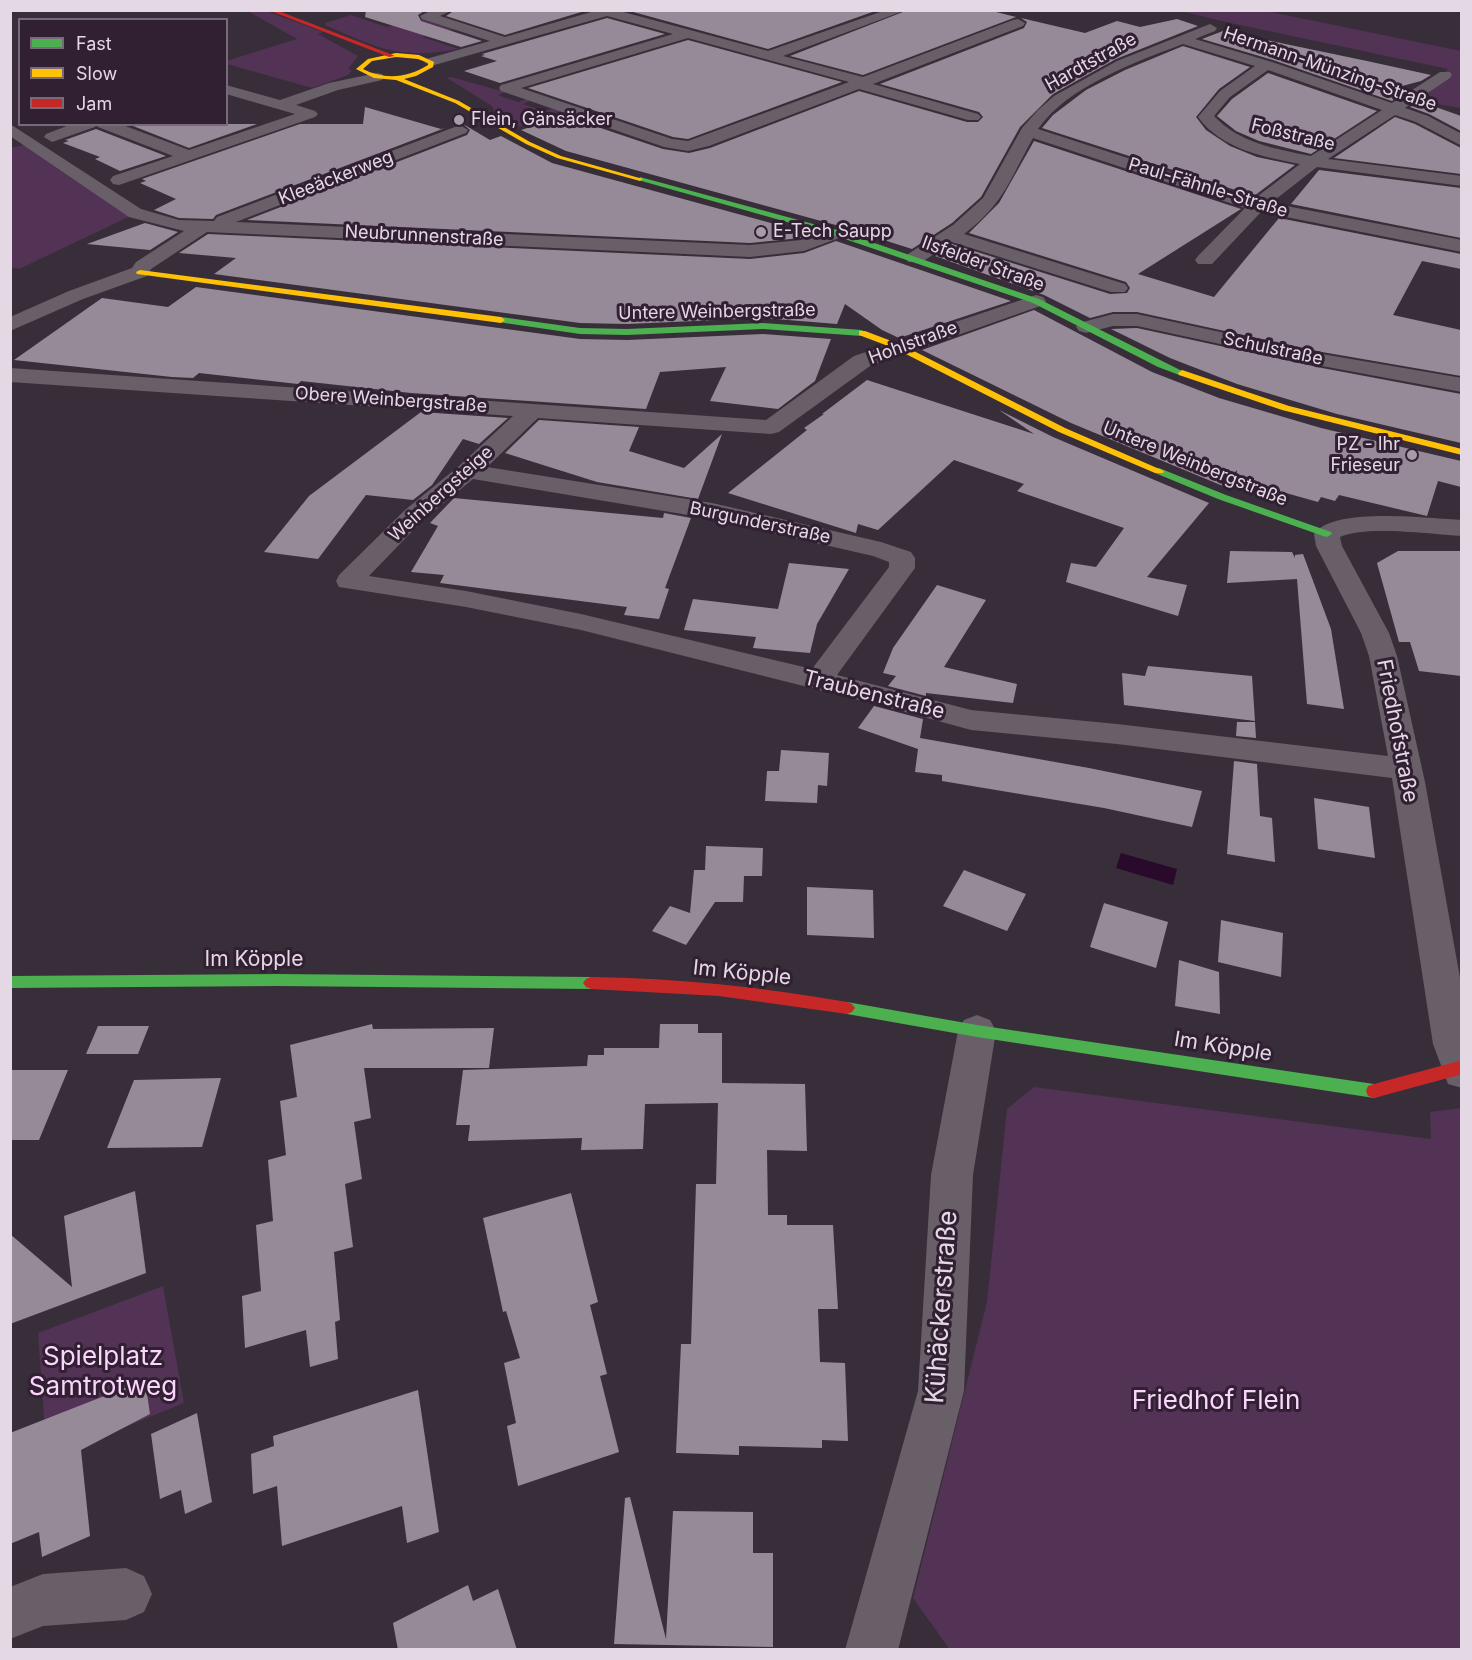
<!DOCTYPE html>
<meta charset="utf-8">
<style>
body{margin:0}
#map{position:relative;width:1472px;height:1660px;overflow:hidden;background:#382e39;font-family:Inter,sans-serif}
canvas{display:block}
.frame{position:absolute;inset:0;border:12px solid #e4d8e4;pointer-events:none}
.legend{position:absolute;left:18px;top:18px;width:210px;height:108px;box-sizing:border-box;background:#312032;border:2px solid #796a79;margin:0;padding:8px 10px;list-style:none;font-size:18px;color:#e4d8e4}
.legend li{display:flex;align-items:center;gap:12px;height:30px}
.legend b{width:30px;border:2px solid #796a79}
</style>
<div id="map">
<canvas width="1472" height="1660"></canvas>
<div class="frame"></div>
<ul class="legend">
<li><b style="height:8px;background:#4caf50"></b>Fast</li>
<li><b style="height:8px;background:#ffc107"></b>Slow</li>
<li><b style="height:8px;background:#c62828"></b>Jam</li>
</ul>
</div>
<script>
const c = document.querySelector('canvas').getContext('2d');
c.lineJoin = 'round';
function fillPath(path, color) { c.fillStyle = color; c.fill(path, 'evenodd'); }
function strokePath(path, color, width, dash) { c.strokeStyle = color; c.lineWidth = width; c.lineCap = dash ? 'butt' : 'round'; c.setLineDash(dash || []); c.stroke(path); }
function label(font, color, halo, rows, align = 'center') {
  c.font = font + ' Inter,sans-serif'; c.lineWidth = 6; c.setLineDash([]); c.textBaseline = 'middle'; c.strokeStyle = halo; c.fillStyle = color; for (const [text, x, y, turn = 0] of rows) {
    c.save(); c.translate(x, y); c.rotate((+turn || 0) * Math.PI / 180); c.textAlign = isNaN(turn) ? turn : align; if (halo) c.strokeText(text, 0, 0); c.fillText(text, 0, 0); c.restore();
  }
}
fillPath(new Path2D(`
 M246 10 266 11 323 32 318 34 358 56 348 69 352 70 348 75 312 88 227 64 226 61 297 39Z
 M1181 11H1266L1461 51V108L1405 99 1442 75 1448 69 1226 22Z
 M351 15 387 27 420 18 455 29 422 37 459 49C400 60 377 48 325 25V23Z
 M451 77 505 92 498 95 518 102 526 99 532 100 523 104 544 111 554 108 563 111 519 127 495 113 492 106 447 78Z
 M31 143 139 212 19 269 11 267V148Z
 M1034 1087 1431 1139 1430 1112 1461 1108V1649H948V1647L913 1598 987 1302 1007 1109Z
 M163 1286 184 1403 47 1459 38 1333Z`), '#523255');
fillPath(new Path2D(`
 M1121 853 1177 869 1173 885 1116 868Z`), '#29092c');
fillPath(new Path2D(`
 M366 10H426L418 15 421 21 482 41 461 47 365 17Z
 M455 10H588L505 35 446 16Z
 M626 10H878L768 49Z
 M908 10H988L1016 17 863 75 790 56Z
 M607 18 665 34 500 83 464 71 497 61 481 56 485 55 482 54Z
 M1021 18 1085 33 1117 21 1140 27 1177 19 1198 26 1116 59 1053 94 1020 127 981 197 952 223 912 249 843 227 566 151 521 130 565 116 663 149 689 153 710 148 859 91 967 122H978L983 117 979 112 880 84 1024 28 1027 22Z
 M1223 31 1367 61 1431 75 1421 81 1387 90 1400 95 1392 101 1273 60 1202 39Z
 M688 40 842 82 688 139 673 137 528 88Z
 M1183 46 1250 67 1219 89 1196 117 1206 130 1230 146 1257 157 1295 165 1254 196 1042 128 1053 115 1086 90 1125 70Z
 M1268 73 1377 111 1311 154 1259 141 1236 131 1217 116 1232 99Z
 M1419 101 1461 116V131L1429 114 1410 107Z
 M365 107 441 129 445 128 216 215 213 219 179 218 154 210 176 199 140 183 146 181 142 179 300 124H363Z
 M1395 117 1415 124 1461 148V174L1334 158Z
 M128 124H257L189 148Z
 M463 124 490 140 501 136 552 163 811 234 800 238 750 243 247 220 467 135 470 130Z
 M96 129 166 156 120 171 95 159 100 157 63 143 69 141 65 140Z
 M1034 141 1241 209 1138 274 1214 297 1279 218 1461 254V269L1422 261 1393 315 1461 330V376L1322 352 1137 312H1113L1090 318 1044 295 935 256 952 244 1110 294 1127 293 1130 288 1126 282 969 233 999 203Z
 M1319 170 1461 188V238L1291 204Z
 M145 223 178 232 150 250 87 244Z
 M208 234 750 259 804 253 836 241 1011 301 899 338 882 330 845 304 837 324 763 318 627 324 580 323 214 274 236 258 179 253Z
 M196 287 580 339 627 340 763 334 831 339 815 381 778 409 710 401 726 367 660 372 646 409 411 393 301 381 298 384 199 373 193 378 172 377 14 360 102 298 168 307Z
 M1034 310 1152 372 1219 398 1321 428 1461 461V487L1438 481 1427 516 1339 495 1335 501 1321 497 1318 502 1236 479 1237 470 1223 486 1071 423 922 350Z
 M1137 328 1322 368 1461 394V443L1337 414 1237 384 1170 358 1111 329Z
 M867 380 1034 434 999 410 1053 437 1209 503 1147 577 1187 585 1178 616 1066 582 1071 563 1096 567 1124 528 1017 491 1024 484 954 460 878 530 858 524 856 533 728 493 807 430 804 428 824 414H822Z
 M421 412 508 418 479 444 463 439 432 485 413 500 366 495 318 559 264 552 309 496Z
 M539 420 639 427 629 451 684 468 722 434 698 499 597 482 505 453Z
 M454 498 663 518 664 513 691 518 665 588 669 589 659 619 624 615 627 607 440 583 444 575 411 572 438 526 430 523Z
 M1230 551 1292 552 1295 558V555L1303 554 1331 629 1344 709 1307 704 1297 579 1227 583Z
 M1398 551H1461V676L1419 671 1410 642H1399L1377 563Z
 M789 563 849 569 817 624 810 653 753 648 756 637 684 630 693 599 778 609Z
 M937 585 986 600 944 667 1017 684 1013 703 926 693V696L888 686 896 676 883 673 893 648Z
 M1148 666 1252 676 1255 721 1124 705 1122 673 1145 676Z
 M874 706 923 719 920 738 1089 768 1202 791 1192 827 1104 808 942 781V775L915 772 918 749 858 728Z
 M1237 722H1255L1256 738 1236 736Z
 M781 750 829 753 827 786 818 785 817 803 765 801 767 771H779Z
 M1234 761 1257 764 1260 816 1272 818 1275 862 1227 854Z
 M1314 798 1369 807 1375 858 1318 849Z
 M706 846 763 848 762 876H744L743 902H715L686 945 652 931 670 906 690 913 694 870H705Z
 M964 870 1026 894 1007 931 943 906Z
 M807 887 873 890 874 938 807 935Z
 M1104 903 1168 922 1156 968 1090 947Z
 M1221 920 1283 933 1281 977 1218 962Z
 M1179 960 1219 972 1220 1014 1175 1006Z
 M372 1024 373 1029 494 1028 489 1068H364L371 1118 354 1122 362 1179 345 1184 353 1247 334 1252 340 1320 335 1322 338 1359 310 1367 306 1330 245 1348 242 1296 261 1291 256 1225 273 1221 268 1160 286 1155 280 1101 297 1097 290 1045Z
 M660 1024H698V1033H722V1083L805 1084 807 1151 767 1150 768 1215H787V1225H833L838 1309H818L820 1362 845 1363 848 1441 822 1440V1448L739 1446V1455L676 1453 681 1344H691L696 1184H716L718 1103 645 1104 643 1149 581 1150 582 1138 468 1141 470 1125H456L463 1070 587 1066 588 1055H604V1048H659Z
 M98 1026H149L138 1054H86Z
 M10 1070H68L39 1140H10Z
 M221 1078 202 1147 107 1148 134 1080Z
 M135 1191 146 1273 10 1324V1234L72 1287 64 1216Z
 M571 1193 598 1302 590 1305 607 1374 600 1376 619 1452 518 1486 507 1426 516 1423 504 1363 520 1358 506 1311 503 1312 483 1218Z
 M145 1380 150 1414 81 1450 90 1536 42 1557 39 1532 10 1544V1433Z
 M418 1390 439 1532 407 1543 402 1506 282 1546 277 1486 253 1494 251 1454 274 1446 273 1436Z
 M197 1413 212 1502 185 1514 181 1490 160 1499 151 1434Z
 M630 1497 666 1639 673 1511 753 1512V1553H773V1647L614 1644 625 1498Z
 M468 1585 473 1601 498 1589 517 1650H398L393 1623Z`), '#978a98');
fillPath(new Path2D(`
 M432 10H453L440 16 505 37 598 10H616L768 51 886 10H906L783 56 863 77 1013 20 1018 19 1025 23 1023 26 873 84 978 114 981 117 978 120H968L859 89 709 146 688 151 664 147 501 91 499 88 501 85 673 34 607 16 431 66 424 62 426 59 490 41 422 19 420 16ZM688 38 849 82 688 141 672 139 521 88Z
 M1210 24 1217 28 1215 31 1195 39 1272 62 1392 103 1440 72H1450L1452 75 1450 78 1405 108 1428 116 1462 134V146L1416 122 1395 115 1328 159 1462 176V186L1317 167 1271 203 1462 240V252L1261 212 1212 264H1198L1195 260 1198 256 1245 208 1033 138C1010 179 1004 204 964 234L1125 284 1128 288 1125 292H1111L952 242 922 262H908L906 258 908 254 953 225 983 198 1022 128 1038 110 1054 96 1117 61ZM1183 44 1255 66 1220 91 1198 117C1221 149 1264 157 1300 164L1254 199 1038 129C1068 86 1136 62 1183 44ZM1268 70 1382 110 1311 156C1276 149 1239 143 1214 116L1230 97Z
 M377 73 382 74 384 77 382 80 338 90 296 105 315 111 318 114 315 117 119 185 113 184 110 180 113 176 173 156 98 127 96 125 95 127 52 142 44 137 46 134 72 124H120L189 150 295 114 226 94V85L280 100 329 83Z
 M10 124 141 209 179 220 214 221 217 217 460 125 468 130 466 133 236 222 750 245 801 240 830 229H842L845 233 842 237 804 251 750 257 207 232 151 269 147 276 83 299 10 331V317L69 291 132 268 136 262 184 231 129 217 10 136Z
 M1036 295 1043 297 1046 301 1043 305 870 366 779 432 771 434 538 418 487 467 712 503 881 542 911 552 915 558V568L837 675 971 710 1117 724 1388 756 1369 656 1361 633 1316 546 1314 534C1334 506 1429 519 1462 520V536C1433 534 1364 525 1340 537L1342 546 1389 633 1397 656 1425 782 1462 989V1088L1448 1084 1433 1044 1392 778 1117 744 971 730 887 707 581 630 466 607 339 587 336 581 339 575 405 510 459 466 513 416 10 382V368L766 420 854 356ZM473 479 712 519 873 556 889 562V567L812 669 581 614 466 591 369 576 423 520Z
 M1113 314H1137L1322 354 1462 378V392L1322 366 1137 326H1113L1086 333 1079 331 1076 327 1079 323Z
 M977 1015 990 1020 996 1031 973 1175 964 1391 898 1650H845L918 1391 931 1175 958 1031 964 1020Z
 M126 1568 144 1576 152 1594 144 1612 126 1620 43 1626 10 1639V1587L43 1574Z`), '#685f68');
fillPath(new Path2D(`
 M640 177 839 231 1039 299 1186 373 1182 376 1158 367 1033 303 833 235 638 180Z
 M501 317 580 328 627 329 763 323 862 330 866 333 862 336 763 329 627 335 580 334 498 322 497 320Z
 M1159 468 1226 495 1331 532 1332 534 1327 537 1323 536 1218 499 1155 473V469Z
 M278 974 591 977 596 979 599 983 596 987 591 989 278 986 10 988V976Z
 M847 1002 977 1025 1374 1084 1380 1086 1382 1091 1380 1096 1374 1098 977 1037 847 1014 842 1012 839 1008 842 1004Z`), '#4caf50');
fillPath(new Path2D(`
 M396 53 419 55 434 62 433 67 416 76 404 79 459 101 530 142 561 156 643 179 640 181 557 158 526 144 455 103 396 80 374 78 356 69 368 59ZM396 57 418 59 428 63V65C408 78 384 80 363 69L372 61Z
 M140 270 501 317 505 320 501 323 137 274 136 272Z
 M859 331H865L902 345 1065 428 1164 471 1163 473H1155L1059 432 896 349 859 335Z
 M1182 370 1289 406 1462 449V455L1282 410 1179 375 1178 373Z`), '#ffc107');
fillPath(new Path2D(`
 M276 10 393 55 394 56 389 57 268 10Z
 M591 977C677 978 762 987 847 1002L852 1004 855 1008 852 1012 847 1014 719 996 591 989 586 987 583 983 586 979Z
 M1459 1061 1462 1062V1074L1459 1075 1374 1098 1368 1096 1366 1091 1368 1086 1374 1084Z`), '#c62828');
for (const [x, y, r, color] of [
 [459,120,6,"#a89ca8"],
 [761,232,6,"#a89ca8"],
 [1412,455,6,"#a89ca8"]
]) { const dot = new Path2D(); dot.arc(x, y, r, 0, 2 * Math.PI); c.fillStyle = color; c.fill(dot); strokePath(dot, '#312032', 2); }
label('18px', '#e4d8e4', '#312032', [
 ["Hardtstraße",1091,62,-29],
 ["Hermann-Münzing-Straße",1330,69,19],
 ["Foßstraße",1293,135,14],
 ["Kleeäckerweg",336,178,-21],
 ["Paul-Fähnle-Straße",1208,188,17],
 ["Neubrunnenstraße",424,236,3],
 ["Ilsfelder Straße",983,264,20],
 ["Untere Weinbergstraße",717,312,-1],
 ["Hohlstraße",913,343,-20],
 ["Schulstraße",1273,349,12],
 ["Obere Weinbergstraße",391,400,4],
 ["Untere Weinbergstraße",1195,464,22],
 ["Weinbergsteige",441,494,-42],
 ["Burgunderstraße",760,523,12]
]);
label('18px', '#e4d8e4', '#312032', [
 ["Flein, Gänsäcker",471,120],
 ["E-Tech Saupp",773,232],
 ["PZ - Ihr",1400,445,"right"],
 ["Frieseur",1400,466,"right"]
], 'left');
label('21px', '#e4d8e4', '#312032', [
 ["Traubenstraße",874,695,14],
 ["Friedhofstraße",1397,731,79],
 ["Im Köpple",254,960],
 ["Im Köpple",742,973,6],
 ["Im Köpple",1223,1047,9]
]);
label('26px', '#e4d8e4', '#312032', [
 ["Kühäckerstraße",942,1307,-86]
]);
label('26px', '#fbd5fd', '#312032', [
 ["Spielplatz",103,1357],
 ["Samtrotweg",103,1387],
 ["Friedhof Flein",1216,1401]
]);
</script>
